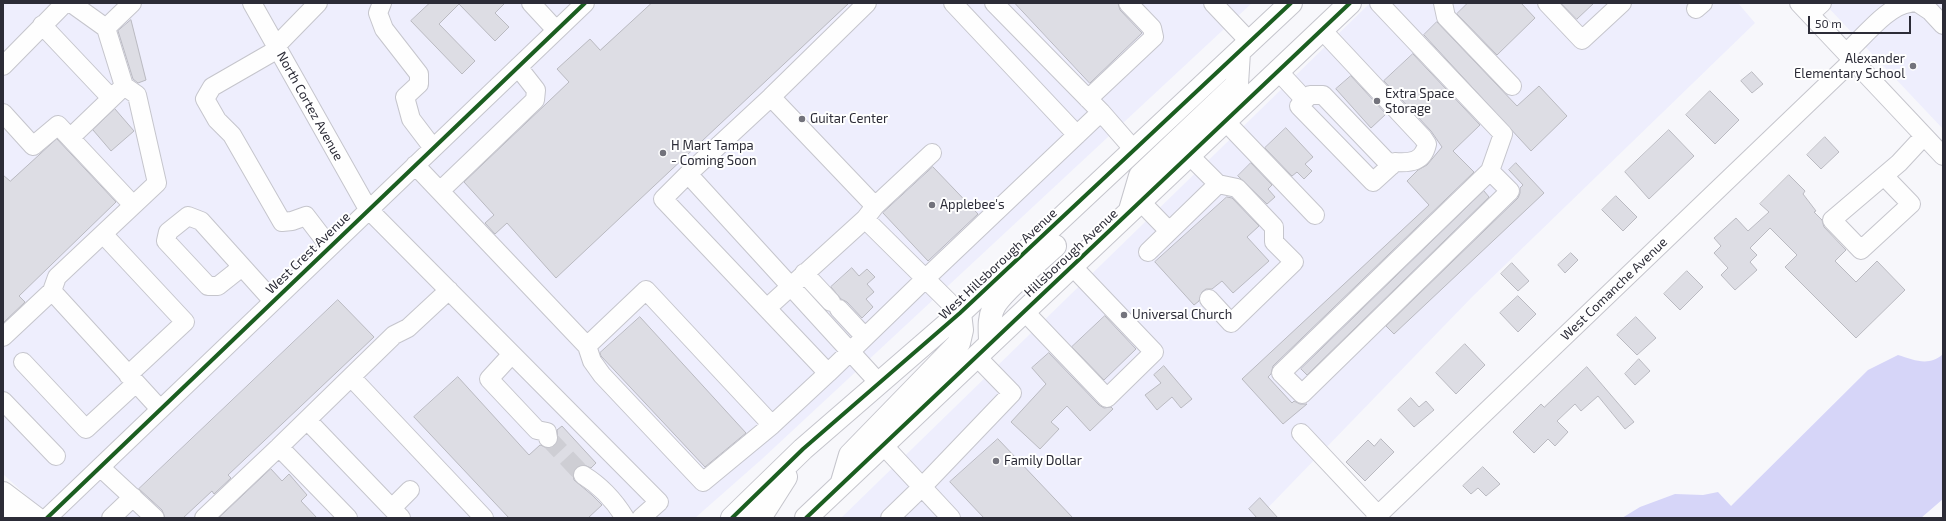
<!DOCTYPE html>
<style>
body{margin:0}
#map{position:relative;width:1946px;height:521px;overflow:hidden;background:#f7f7fb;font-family:"Exo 2",sans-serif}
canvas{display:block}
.frame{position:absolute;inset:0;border:4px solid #2c2c37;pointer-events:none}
.scale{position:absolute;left:1808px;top:16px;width:103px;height:18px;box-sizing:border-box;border:2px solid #2c2c37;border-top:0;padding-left:5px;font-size:12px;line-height:14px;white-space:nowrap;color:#2c2c37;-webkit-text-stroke:3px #fff;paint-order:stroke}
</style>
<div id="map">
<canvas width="1946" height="521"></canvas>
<div class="frame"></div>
<div class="scale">50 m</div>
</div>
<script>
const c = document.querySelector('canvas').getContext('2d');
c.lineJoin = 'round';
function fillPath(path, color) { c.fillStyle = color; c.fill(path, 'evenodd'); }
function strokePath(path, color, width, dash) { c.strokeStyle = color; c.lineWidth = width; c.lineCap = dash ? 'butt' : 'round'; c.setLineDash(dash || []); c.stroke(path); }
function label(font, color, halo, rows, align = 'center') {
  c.font = font + ' "Exo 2",sans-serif'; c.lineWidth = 4; c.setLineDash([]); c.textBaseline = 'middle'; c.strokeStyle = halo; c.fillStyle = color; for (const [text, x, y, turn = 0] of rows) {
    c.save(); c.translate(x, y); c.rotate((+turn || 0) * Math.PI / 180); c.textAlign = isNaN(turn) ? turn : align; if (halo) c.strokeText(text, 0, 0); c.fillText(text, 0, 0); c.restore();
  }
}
fillPath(new Path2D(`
 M3 3H244L359 207 43 511 3 474Z
 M260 3H574L369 196Z
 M597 3H1252L762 459 695 518H58Z
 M1370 3H1738L1755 23 1473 296 1258 518H841Z
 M1824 3H1943V129Z`), '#eeeefd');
fillPath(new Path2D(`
 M1943 354V499L1921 518H1622L1640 507 1675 494 1703 495 1718 492 1731 506 1868 370 1898 355C1914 360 1929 367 1943 354Z`), '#d6d5f8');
const building = new Path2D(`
 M430 3H505L495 13 509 27 495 41 459 4 439 24 475 61 462 74 411 21Z
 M652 3H849L556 278 507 223 495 234 485 223 494 215 464 182 569 82 557 69 590 39 600 50Z
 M1015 3H1118L1120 10 1142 33 1090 83Z
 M1468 3H1521L1535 18 1497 55 1457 14Z
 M1561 3H1594L1577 19Z
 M131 20 146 80 138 83 133 79 118 31Z
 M1437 22 1517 106 1539 86 1567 116 1531 151 1424 35Z
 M1413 54 1480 125 1453 151 1474 172 1273 366 1271 374 1268 377 1292 403 1294 401 1300 404H1307L1283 424 1242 379 1429 205 1407 181 1418 170 1427 165 1442 147 1431 131 1384 81Z
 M1752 72 1763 84 1752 93 1741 81Z
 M1351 76 1386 114 1371 128 1336 89Z
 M1710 91 1739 120 1715 144 1686 115Z
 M115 109 134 131 111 151 93 130Z
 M1286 128 1313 157 1305 164 1312 171 1304 179 1297 172 1292 176 1265 148Z
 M1669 130 1694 156 1649 199 1625 172Z
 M1825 137 1839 152 1821 169 1807 155Z
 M57 139 116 202 19 296 25 302 3 323V175L10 181Z
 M1251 163 1272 185 1268 189 1275 197 1267 204 1238 176Z
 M1516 163 1544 193 1394 334 1386 326 1518 198 1520 193V188L1523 185 1509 170Z
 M933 167 978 214 928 261 883 213Z
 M1789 175 1805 191 1803 194 1816 211 1814 212 1822 220 1824 227 1846 250 1835 261 1856 282 1877 261 1905 290 1856 338 1785 267 1797 255 1770 228 1750 248 1757 255 1750 262 1757 270 1735 290 1721 275 1728 268 1714 253 1721 246 1714 238 1736 218 1748 231 1769 212 1760 204Z
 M1484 191 1489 197 1307 375 1301 369Z
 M1616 196 1637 217 1623 231 1602 210Z
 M1227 197 1232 198 1259 226 1247 237 1269 261 1233 293 1222 281 1212 289H1206L1202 292 1199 301 1194 305 1155 262Z
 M1571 253 1578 260 1565 273 1558 265Z
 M1512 263 1529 281 1518 291 1501 274Z
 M852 268 859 276 867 269 875 277 867 284 874 292 866 299 873 307 862 318 847 302 841 299 831 287Z
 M1687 271 1703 287 1680 310 1664 294Z
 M1518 296 1536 314 1518 332 1500 313Z
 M338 300 374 337 228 475 231 478 214 494 212 491 183 518H165L162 510 139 489Z
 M1105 316 1136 349 1104 380 1072 347Z
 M640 317 746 433 705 467 601 356 600 353Z
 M1636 317 1656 338 1637 355 1617 335Z
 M1465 344 1485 365 1456 394 1436 373Z
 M1049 353 1099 405 1104 408 1111 407 1113 409 1090 431 1067 406 1051 422 1059 429 1040 449 1011 422 1046 384 1032 368Z
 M1639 359 1650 371 1635 385 1625 374Z
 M1164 366 1192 399 1181 408 1172 397 1157 410 1145 395 1161 383 1154 375Z
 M1587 367 1634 422 1625 429 1598 396 1581 411 1575 404 1557 421 1568 432 1555 446 1548 439 1534 453 1513 432 1541 404 1544 407Z
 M458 377 529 455 540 445 549 448 555 446 558 441 557 430 562 426 596 463 591 468 584 465 578 466 573 474 574 480 592 495 602 505 588 518H509L414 417Z
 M1411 398 1419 407 1426 401 1434 410 1414 427 1398 410Z
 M998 439 1073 518H984L950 482Z
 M1381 439 1394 452 1365 481 1346 462 1368 440 1374 446Z
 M1483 467 1500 484 1486 496 1478 488 1471 494 1463 486Z
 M271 469 282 481 289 474 307 495 301 501 317 518H219Z
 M1260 498 1278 518H1257L1249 509Z`);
fillPath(building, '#dddde4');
strokePath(building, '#babac1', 1);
strokePath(new Path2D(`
 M548 438 583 475`), '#ceced4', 18, [18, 9]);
const minor = new Path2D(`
 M71 3 106 28
 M252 3 368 209 659 502 641 518
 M382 3 378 13 384 29 419 74V84L405 97 411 119 433 148
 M531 3 556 30
 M867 3 771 97 875 206 865 219 960 313
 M953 3 1077 135
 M994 3 1101 112 1135 151
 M1213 3 1250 42
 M1379 3 1503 134 1490 171 1281 373 1302 394 1510 191 1490 171
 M1443 3 1446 17 1512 86
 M1547 3 1582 40 1622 3
 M1799 3 1943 156
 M1918 3 1930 11 1943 25
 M1696 9 1703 3
 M1810 14 1822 3
 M42 25 111 98
 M1322 30 1423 138 1427 144C1423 162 1411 163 1395 162L1373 182 1299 106 1310 95H1323L1391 166
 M276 46 318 3
 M278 49 212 87 205 99 217 120 232 135 282 222 292 221 306 216 329 246
 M1846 53C1863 38 1888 5 1910 3
 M3 66 65 3
 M1278 71 1305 100
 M1088 99 1154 37 1152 28 1128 3
 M3 113 33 146 58 125 133 205
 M1225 121 1315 215
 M70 138 120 90
 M1189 155 1218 184 1237 188 1274 227V242L1294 262 1231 323 1209 299
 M415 165 587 346 646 290 772 425 828 373 663 199 688 174 879 383
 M688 174 771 97
 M1884 176 1911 204 1861 250 1832 220 1899 163 1924 136
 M440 191 535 100 536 90 518 67
 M1140 201 1169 231
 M875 206 932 153
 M103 234 185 322 128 375
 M1148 252 1218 184
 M242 267 218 286H208L166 241 168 232 188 216 201 221 273 301
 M804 273 831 302
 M52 291 57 277 157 183 137 95 124 86 106 28 132 3
 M767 308 865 219
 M839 309 865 337
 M1024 311 1107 398 1154 352 1072 266
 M3 337 52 291 160 409
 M587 346 592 361 602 375 703 482 772 425
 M512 354 489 379 537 430 547 432 548 438
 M23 362 86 429 136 383
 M828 373 925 279 1101 112
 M351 377 484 518
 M3 401 56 456
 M307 420 401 518
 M1301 433 1378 515
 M883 445 951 518
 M279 447 394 335 408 328 449 290
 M100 467 155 518
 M583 475C601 486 614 500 625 518
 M392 508 410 490
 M47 518 585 3
 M111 518 133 497
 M204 518 279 447 348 518
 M890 518 922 487 1012 393 976 356
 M1375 518 1853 60`);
const major = new Path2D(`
 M1130 210 1140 176 1237 84 1239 52
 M990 343C990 331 988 320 993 309 998 295 1042 258 1055 246
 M842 482 850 455 959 343 962 330 960 313
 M3 493 36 518
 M3 513 8 518
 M732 518 803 449 960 313 1291 3
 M760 518 786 477
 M806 518 1350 3`);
strokePath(minor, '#c5c5cc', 20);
strokePath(major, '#c5c5cc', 24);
strokePath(minor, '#fefefe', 18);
strokePath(major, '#fefefe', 22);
strokePath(new Path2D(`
 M47 518 585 3
 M732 518 803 449 960 313 1291 3
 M806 518 1350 3`), '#1b5e20', 4);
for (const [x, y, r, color] of [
 [1913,66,4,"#73737c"],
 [1377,101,4,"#73737c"],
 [802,119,4,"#73737c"],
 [663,153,4,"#73737c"],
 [932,205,4,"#73737c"],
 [1124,315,4,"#73737c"],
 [996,461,4,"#73737c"]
]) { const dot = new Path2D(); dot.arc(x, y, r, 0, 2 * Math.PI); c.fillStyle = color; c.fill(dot); strokePath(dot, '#fff', 1.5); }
label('13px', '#2c2c37', '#fff', [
 ["Alexander",1905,59,"right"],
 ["Elementary School",1905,74,"right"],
 ["Extra Space",1385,94],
 ["Storage",1385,109],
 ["Guitar Center",810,119],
 ["H Mart Tampa",671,146],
 ["- Coming Soon",671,161],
 ["Applebee's",940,205],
 ["Universal Church",1132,315],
 ["Family Dollar",1004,461]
], 'left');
label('13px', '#2c2c37', '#fff', [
 ["North Cortez Avenue",310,106,61],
 ["West Crest Avenue",308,253,-44],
 ["Hillsborough Avenue",1071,253,-43],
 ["West Hillsborough Avenue",998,264,-43],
 ["West Comanche Avenue",1614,289,-44]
]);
</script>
